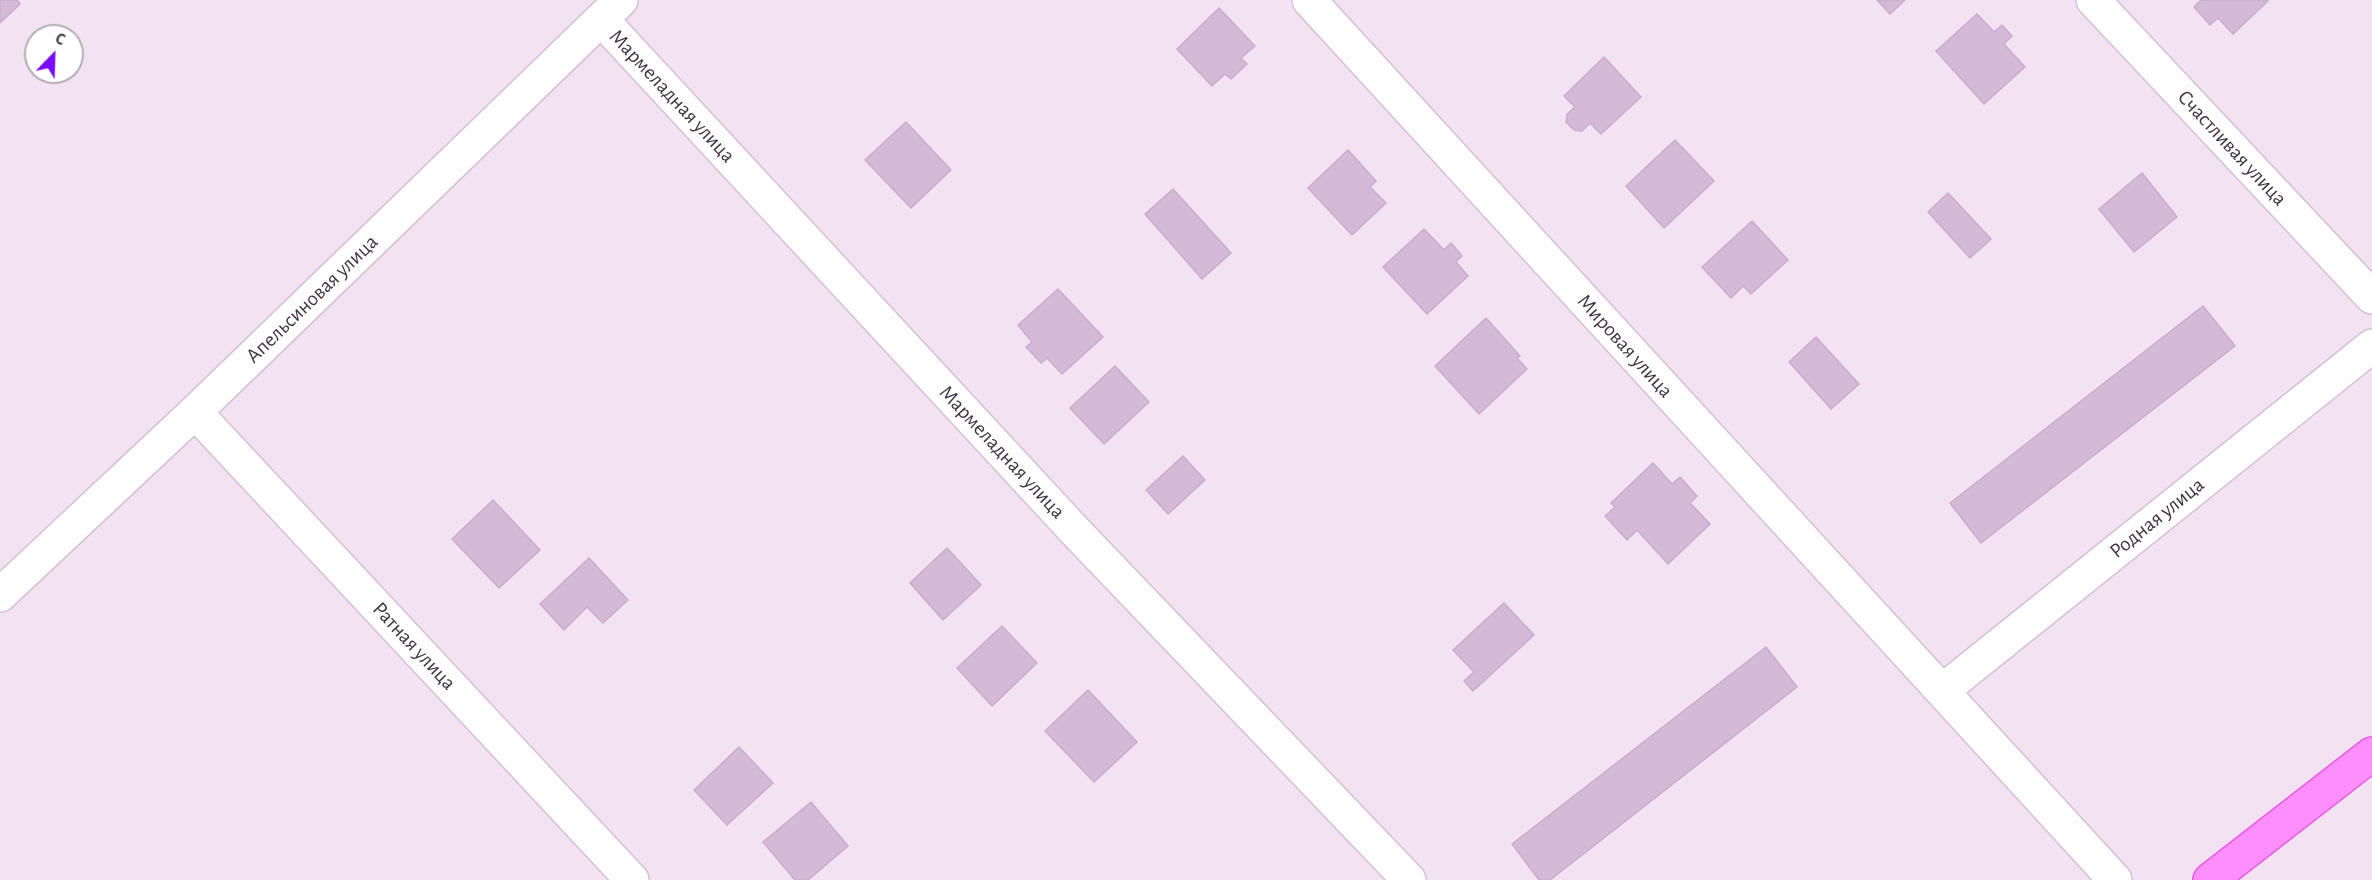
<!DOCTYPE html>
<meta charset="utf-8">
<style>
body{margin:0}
#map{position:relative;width:2372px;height:880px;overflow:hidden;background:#f2e2f2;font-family:"Alegreya Sans",sans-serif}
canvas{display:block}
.north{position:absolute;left:24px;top:24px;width:60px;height:60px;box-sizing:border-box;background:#fff;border:2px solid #b3adb4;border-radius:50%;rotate:23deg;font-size:16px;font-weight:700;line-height:24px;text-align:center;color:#423343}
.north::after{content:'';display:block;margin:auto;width:21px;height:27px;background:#7a0cff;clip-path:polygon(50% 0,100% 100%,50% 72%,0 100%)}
</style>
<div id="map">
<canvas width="2372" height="880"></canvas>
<div class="north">С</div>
</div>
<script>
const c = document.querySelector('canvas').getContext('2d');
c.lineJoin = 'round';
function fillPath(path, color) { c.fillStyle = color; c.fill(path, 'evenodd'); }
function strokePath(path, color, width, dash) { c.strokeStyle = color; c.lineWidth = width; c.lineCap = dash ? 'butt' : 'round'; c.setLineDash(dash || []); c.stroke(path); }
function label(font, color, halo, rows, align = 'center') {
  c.font = font + ' "Alegreya Sans",sans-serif'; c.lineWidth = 4.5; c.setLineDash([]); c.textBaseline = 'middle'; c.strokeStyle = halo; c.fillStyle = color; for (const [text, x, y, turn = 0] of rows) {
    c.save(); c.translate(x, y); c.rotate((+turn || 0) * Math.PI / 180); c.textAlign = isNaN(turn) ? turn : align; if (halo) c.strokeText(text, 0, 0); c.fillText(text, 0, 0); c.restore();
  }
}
const building = new Path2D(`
 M0 0H17L20 4 0 23Z
 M1877 0H1905L1890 14Z
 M2201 0H2267L2268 1 2233 34 2218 18 2210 25 2194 7Z
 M1219 8 1255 46 1241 58 1247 64 1231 79 1225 74 1212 86 1177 49Z
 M1977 14 1994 32 2002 25 2012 36 2004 44 2025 67 1984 104 1936 51Z
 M1604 57 1641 97 1601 134 1590 123 1582 131 1574 130 1566 122 1567 114 1575 107 1564 96Z
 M906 122 951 170 911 208 865 160Z
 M1675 140 1714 181 1664 228 1626 186Z
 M1348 150 1376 181 1370 187 1386 203 1352 235 1308 188Z
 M2142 173 2177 217 2134 252 2099 209Z
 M1173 189 1231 253 1202 279 1145 214Z
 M1948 193 1991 239 1970 258 1928 212Z
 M1752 221 1788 260 1751 294 1743 286 1731 298 1702 267Z
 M1424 229 1444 250 1451 243 1462 256 1456 262 1468 276 1427 314 1383 267Z
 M1058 289 1103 337 1062 374 1047 358 1041 363 1026 347 1032 342 1018 325Z
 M2203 306 2235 346 1981 543 1950 503Z
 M1486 318 1520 356 1517 358 1527 369 1479 414 1435 366Z
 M1816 337 1859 384 1831 409 1789 362Z
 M1115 366 1149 402 1104 444 1070 408Z
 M1183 456 1205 480 1168 514 1146 490Z
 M1653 463 1672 484 1680 477 1697 496 1690 503 1710 524 1668 564 1637 530 1627 540 1605 516 1615 507 1611 503Z
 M493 500 540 550 499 588 452 539Z
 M947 548 981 585 943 620 910 583Z
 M589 558 628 600 603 623 587 607 564 630 540 604Z
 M1504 603 1534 635 1473 691 1464 681 1474 672 1453 650Z
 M1002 626 1037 663 992 706 957 668Z
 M1766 647 1797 687 1550 880H1539L1512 844Z
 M1088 690 1137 742 1094 782 1045 731Z
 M739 747 773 783 727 825 694 790Z
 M811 802 848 846 808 880H795L763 842Z`);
fillPath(building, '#d4bad6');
strokePath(building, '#cbabce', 1.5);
const minor = new Path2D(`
 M1309 0 2115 880
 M2093 0 2372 297
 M601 19 1075 531 1409 880
 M195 412 632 880
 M0 595 195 412 621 0
 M1942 691 2372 346`);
const major = new Path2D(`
 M2210 880 2372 754`);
strokePath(minor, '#d7bfd8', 36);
strokePath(major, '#e65ce5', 36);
strokePath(minor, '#fff', 33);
strokePath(major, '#ff8efd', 33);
label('21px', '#423343', '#fff', [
 ["Мармеладная улица",672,96,47],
 ["Счастливая улица",2232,148,47],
 ["Апельсиновая улица",312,299,-44],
 ["Мировая улица",1625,346,48],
 ["Мармеладная улица",1002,452,47],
 ["Родная улица",2157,518,-39],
 ["Ратная улица",414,646,47]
]);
</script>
